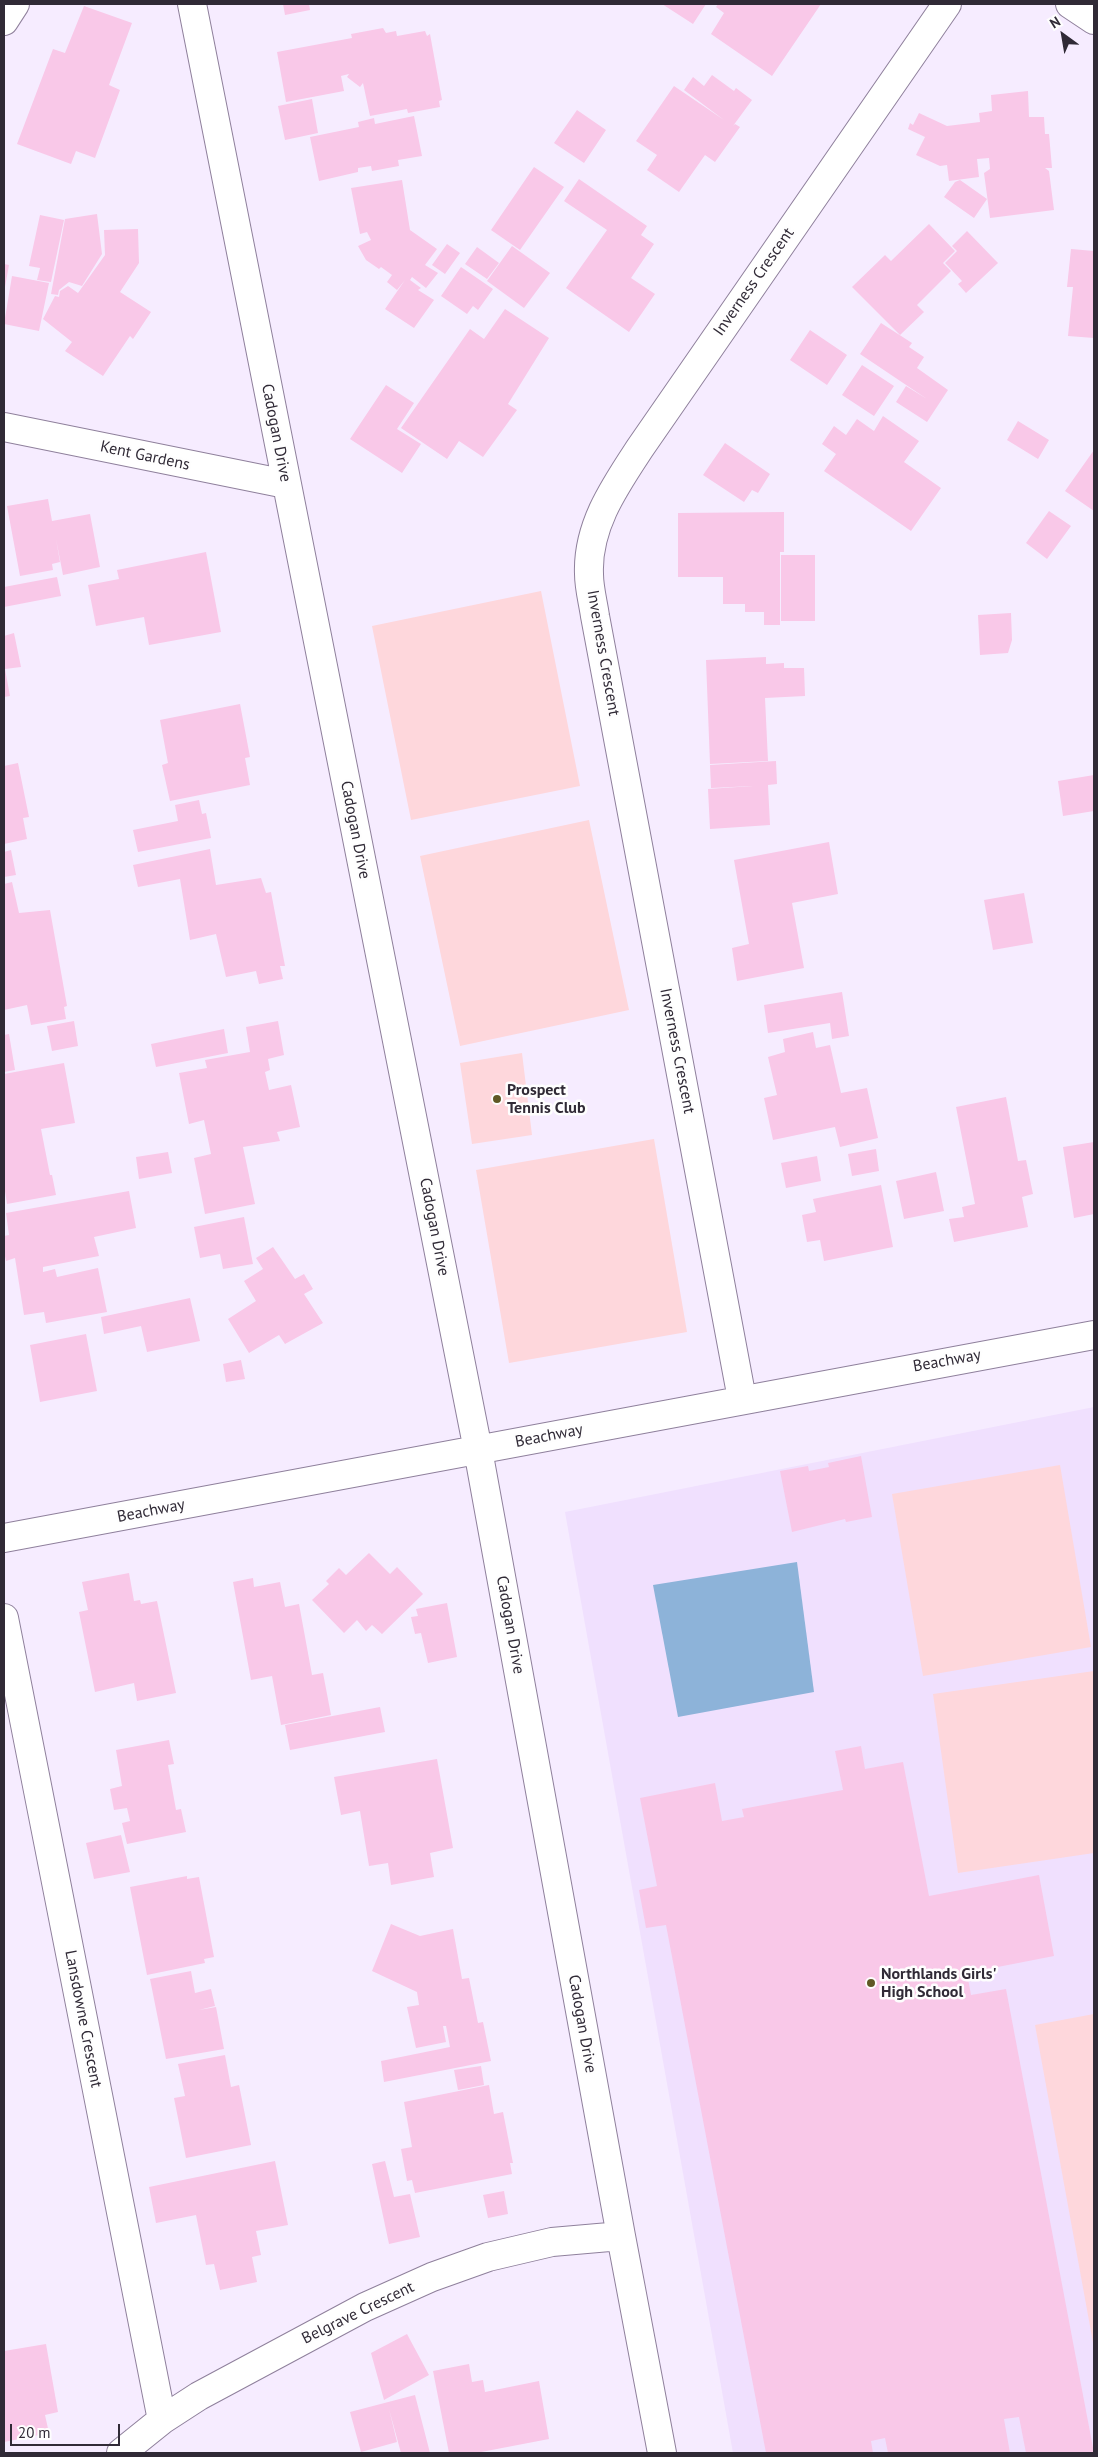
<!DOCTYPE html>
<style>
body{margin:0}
#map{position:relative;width:1098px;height:2457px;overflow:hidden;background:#f6ecff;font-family:"PT Sans",sans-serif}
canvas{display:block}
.frame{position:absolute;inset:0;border:5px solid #302a36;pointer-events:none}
.north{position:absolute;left:1038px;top:10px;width:50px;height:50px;-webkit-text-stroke:4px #fefefe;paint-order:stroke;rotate:328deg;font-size:14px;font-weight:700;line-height:20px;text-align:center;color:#302a36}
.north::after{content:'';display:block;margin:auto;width:18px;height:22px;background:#302a36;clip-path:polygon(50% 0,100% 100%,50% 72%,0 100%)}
.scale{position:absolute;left:10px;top:2424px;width:110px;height:22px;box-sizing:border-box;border:2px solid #302a36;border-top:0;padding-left:6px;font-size:15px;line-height:18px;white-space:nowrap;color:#302a36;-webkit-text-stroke:4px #fefefe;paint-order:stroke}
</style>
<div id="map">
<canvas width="1098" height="2457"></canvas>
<div class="frame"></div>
<div class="north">N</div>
<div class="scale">20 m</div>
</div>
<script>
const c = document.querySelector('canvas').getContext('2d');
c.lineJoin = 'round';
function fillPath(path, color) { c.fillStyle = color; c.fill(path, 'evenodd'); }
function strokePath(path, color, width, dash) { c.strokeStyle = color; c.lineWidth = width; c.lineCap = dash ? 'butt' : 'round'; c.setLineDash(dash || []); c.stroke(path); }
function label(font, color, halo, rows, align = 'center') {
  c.font = font + ' "PT Sans",sans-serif'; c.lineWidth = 5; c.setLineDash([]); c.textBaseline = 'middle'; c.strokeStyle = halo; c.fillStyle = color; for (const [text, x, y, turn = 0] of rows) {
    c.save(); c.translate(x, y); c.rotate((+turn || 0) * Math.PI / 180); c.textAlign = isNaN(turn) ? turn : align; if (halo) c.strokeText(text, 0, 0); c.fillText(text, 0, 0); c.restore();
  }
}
fillPath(new Path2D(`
 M1094 1407V2453H733L565 1512Z`), '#f0e0fe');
fillPath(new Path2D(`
 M541 591 580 786 411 820 372 626Z
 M589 820 629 1010 460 1046 420 856Z
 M522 1053 532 1135 472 1144 460 1063Z
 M654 1139 687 1332 509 1363 476 1170Z
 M1060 1465 1091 1647 923 1676 892 1494Z
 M1094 1671V1853L958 1873 933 1694Z
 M1094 2014V2348L1035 2025Z`), '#fed7dc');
fillPath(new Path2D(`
 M797 1562 814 1692 678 1717 653 1585Z`), '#8db3d9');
fillPath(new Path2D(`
 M283 4H309L310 10 285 15Z
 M662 4H706L693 24Z
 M718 4H821L772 76 711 34 724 13 716 7Z
 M84 6 132 23 109 85 120 90 95 158 76 151 71 164 17 144 53 49 65 53Z
 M383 28 386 33 396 31 397 36 425 31 427 36 430 34 442 100 439 101 440 107 408 113 407 109 370 116 363 83 360 87 347 77 349 74 341 76 344 91 286 102 277 52 352 38 351 34Z
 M712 75 734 91 736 88 752 100 733 126 735 124 740 127 715 162 705 155 679 192 647 170 657 155 636 141 674 86 724 120 684 90 693 77 704 86Z
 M1028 91 1029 117H1044L1045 134H1049L1052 168H1045L1049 171 1054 210 990 218 984 173 990 169 989 158 977 159 979 177 949 181 947 165 940 166 916 155 925 137 908 129 910 123 913 125 919 113 947 126 980 122 979 113 992 111 991 95Z
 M312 99 318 133 285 140 278 106Z
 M577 110 606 130 584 163 554 143Z
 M414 116 422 156 398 160 399 166 372 171 371 166 358 168V172L319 181 310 137 359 127 358 122 374 118 375 124Z
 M534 167 564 187 520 250 491 230Z
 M579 179 647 226 641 235 654 244 631 278 655 294 629 332 566 288 607 230 564 201Z
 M402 180 410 230 437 249 425 265 438 273 426 288 412 277 410 280 421 288 418 290 434 300 414 328 385 309 405 280 397 290 387 282 392 275 381 267 379 269 366 260 358 246 371 240 367 232 360 234 351 188Z
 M960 180 987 199 974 218 944 197 955 182Z
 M97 214 102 254 82 286 69 282 59 290 58 295 51 294 65 219Z
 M40 215 64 220 51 282 37 280 40 268 29 266Z
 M929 224 955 251 943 263 951 271 917 305 924 312 900 335 852 287 885 255 891 261Z
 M138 229 139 263 120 292 151 312 133 339 130 336 103 376 65 351 72 342 43 319 55 296 59 297 60 291 68 286 78 293 105 255 104 230Z
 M967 231 998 263 966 293 958 284 962 281 945 263 957 251 952 246Z
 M447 244 460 253 445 274 432 265Z
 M512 246 550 273 524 308 487 281Z
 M477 247 499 263 487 279 465 264Z
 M1071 249 1094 251V338L1068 336 1073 287H1067Z
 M4 264 9 265 5 287H4Z
 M461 267 493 289 478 310 473 306 467 314 441 296Z
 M12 276 49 283 39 331 4 324Z
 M505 309 549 338 508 404 517 410 483 457 459 441 447 459 401 428 470 329 484 339Z
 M881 323 912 343 909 347 924 357 917 368 948 390 927 422 896 402 906 386 927 399 860 354Z
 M810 330 847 355 827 385 790 360Z
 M862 365 894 386 874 416 842 395Z
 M386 385 414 403 397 429 421 444 402 473 350 439Z
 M883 416 919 441 904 462 941 488 911 531 824 471 836 454 822 444 834 426 846 435 857 419 874 431Z
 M1018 421 1049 440 1038 459 1007 440Z
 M725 443 770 474 758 493 752 490 744 502 703 475Z
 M1094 450V511L1065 491Z
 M48 499 52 521 90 514 100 567 63 575 56 539 60 562 52 564 53 570 20 576 7 506Z
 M1049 511 1071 526 1047 559 1026 543Z
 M784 512V552H780V625H764V612H745V604H723V577H678V513Z
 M206 552 221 632 149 645 144 617 96 626 88 585 119 579 117 570Z
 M781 555H815V621H781Z
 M57 577 61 596 4 607V587Z
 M1011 613 1012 640 1008 653 980 655 978 615Z
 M14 633 21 667 5 669 10 696 4 697V636Z
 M766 657V664L784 663V668H804L805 696 765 698 768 761 710 764 706 660Z
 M240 704 250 757 245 758 250 785 170 801 162 765 168 763 160 720Z
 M776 761 777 784 768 785 770 825 710 829 708 789 753 786 711 788 710 765Z
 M18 763 29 817 23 818 27 839 4 844V766Z
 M1094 775V811L1063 816 1058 781Z
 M199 800 202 814 206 813 211 838 138 852 133 830 178 821 175 805Z
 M829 842 838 894 792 903 804 968 737 981 732 948 749 944 734 860Z
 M210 849 216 885 261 878 266 893 271 892 285 966H280L283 979 259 984 256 971 226 977 216 934 190 940 180 879 138 887 133 865Z
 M11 850 16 875 4 877V852Z
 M12 882 19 913 50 910 67 1006 64 1007 66 1019 31 1025 27 1005 4 1010V884Z
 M1024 893 1033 943 993 950 984 900Z
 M842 992 849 1036 832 1039 830 1023 768 1033 764 1005Z
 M74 1021 78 1046 52 1051 47 1026Z
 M278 1021 284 1055 268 1059 270 1070 265 1072 269 1090 291 1085 300 1127 277 1132 280 1141 243 1147 255 1204 205 1214 194 1158 211 1154 204 1120 189 1124 179 1073 207 1068 205 1060 250 1052 246 1027Z
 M224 1029 228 1053 156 1067 151 1044Z
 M813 1032 816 1048 830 1045 841 1093 867 1088 878 1138 840 1147 835 1127 773 1140 764 1098 777 1095 768 1057 785 1052 783 1039Z
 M9 1034 15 1070 4 1072V1035Z
 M64 1063 75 1123 41 1129 50 1175H52L56 1195 7 1204 4 1185V1074Z
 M1006 1097 1018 1161 1026 1160 1033 1194 1022 1197 1028 1227 954 1242 949 1219 964 1217 962 1207 975 1204 956 1107Z
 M1094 1142V1214L1074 1218 1063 1147Z
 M876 1149 879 1171 852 1176 848 1154Z
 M168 1152 172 1173 139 1179 136 1157Z
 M817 1156 821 1181 786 1188 781 1163Z
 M936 1172 944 1211 904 1219 896 1181Z
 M881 1185 893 1247 824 1261 820 1240 807 1242 802 1215 816 1212 813 1199Z
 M129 1191 136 1228 94 1237 99 1256 43 1267V1272L55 1269 57 1277 98 1268 107 1312 46 1323 44 1312 24 1315 15 1258 6 1261 4 1252V1236L9 1235 6 1213Z
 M244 1217 253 1264 223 1269 220 1254 200 1258 194 1227Z
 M273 1247 295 1279 304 1274 313 1289 304 1294 323 1323 285 1344 279 1335 249 1353 228 1319 256 1301 244 1281 263 1269 256 1258Z
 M190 1298 200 1341 147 1352 141 1326 104 1334 101 1317Z
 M86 1334 97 1391 40 1402 30 1345Z
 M241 1360 245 1379 226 1382 223 1364Z
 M861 1456 872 1517 846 1522 845 1519 792 1532 780 1471 808 1466 809 1471 829 1467 828 1463Z
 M369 1553 390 1574 397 1567 423 1594 382 1634 372 1625 366 1631 357 1620 344 1633 312 1600 329 1584 326 1581 339 1568 346 1575Z
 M129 1573 134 1601 140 1600 141 1604 157 1601 176 1693 137 1701 134 1683 95 1692 79 1612 88 1610 82 1582Z
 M253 1578 254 1587 280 1582 285 1607 299 1604 312 1675 323 1673 331 1715 281 1725 272 1676 251 1680 233 1582Z
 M447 1603 457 1657 428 1663 421 1633 415 1634 411 1617 418 1616 416 1609Z
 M380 1707 385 1732 290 1750 285 1725Z
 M169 1740 174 1764 168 1765 176 1810 181 1809 186 1832 127 1844 122 1823 130 1821 127 1808 114 1810 110 1789 122 1786 116 1750Z
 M861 1746 865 1769 903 1762 929 1896 1039 1875 1054 1956 967 1973 971 1995 1006 1989 1094 2453H1026L1019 2417 1004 2419 1010 2453H888L885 2438 871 2441 873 2453H766L666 1925 646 1928 639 1890 657 1886 640 1798 715 1783 722 1821 744 1817 742 1809 843 1790 835 1751Z
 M437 1759 453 1848 430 1853 434 1877 391 1885 388 1863 369 1866 360 1811 341 1815 334 1777Z
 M121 1835 130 1872 94 1879 86 1843Z
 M187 1876V1879L199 1877 214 1957 204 1959 205 1963 147 1975 130 1887Z
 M391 1924 420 1936 453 1929 462 1979 469 1978 478 2023 483 2022 491 2061 384 2082 381 2061 450 2047 446 2026H443L446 2042 416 2048 407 2007 419 2005 417 1992 372 1971Z
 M191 1971 195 1993 211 1989 215 2006 199 2010 216 2007 224 2049 166 2059 150 1979Z
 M225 2055 231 2087 239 2085 251 2145 186 2158 174 2098 185 2096 178 2064Z
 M481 2066 484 2085 458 2090 454 2070Z
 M489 2085 494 2114 503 2112 513 2163H510L512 2174 415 2193 412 2180 407 2181 401 2149 412 2147 404 2102Z
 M275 2161 288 2225 256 2231 261 2255 252 2257 257 2282 220 2290 214 2264 206 2265 196 2215 156 2223 149 2187Z
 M385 2161 394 2197 410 2194 420 2237 389 2244 372 2164Z
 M504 2191 508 2214 488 2218 483 2195Z
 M407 2334 429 2375 384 2400 371 2353Z
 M46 2344 58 2412 45 2415 49 2433 4 2442V2351Z
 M469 2364 472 2382 483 2380 485 2392 539 2381 549 2439 476 2453H449L433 2371Z
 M415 2395 430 2453H401L389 2409 397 2442 361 2452 350 2412Z`), '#f9c8e8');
const street = new Path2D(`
 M192 4 478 1450 621 2236 662 2453
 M1070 4 1094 20
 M4 21 15 4
 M4 427 286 484
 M742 1399 595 616C593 602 589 588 589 574 587 526 615 486 640 448L947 4
 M4 1538 1094 1335
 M4 1618 162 2420
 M121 2453 162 2420 199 2396 365 2307 432 2277 488 2257 552 2242 621 2236`);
strokePath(street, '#8f809c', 30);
strokePath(street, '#fff', 28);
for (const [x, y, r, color] of [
 [497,1099,5,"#605825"],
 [871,1983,5,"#605825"]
]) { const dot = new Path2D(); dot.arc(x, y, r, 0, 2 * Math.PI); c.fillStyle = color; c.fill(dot); strokePath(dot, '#fefefe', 2); }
label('16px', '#302a36', '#fefefe', [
 ["Inverness Crescent",754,282,-55],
 ["Cadogan Drive",276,433,79],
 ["Kent Gardens",145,456,12],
 ["Inverness Crescent",603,653,80],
 ["Cadogan Drive",355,830,79],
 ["Inverness Crescent",677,1051,79],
 ["Cadogan Drive",434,1227,79],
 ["Beachway",947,1361,-10],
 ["Beachway",549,1436,-11],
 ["Beachway",151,1511,-11],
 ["Cadogan Drive",510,1625,80],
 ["Lansdowne Crescent",83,2019,79],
 ["Cadogan Drive",582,2024,80],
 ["Belgrave Crescent",358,2313,-26]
]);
label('bold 16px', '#302a36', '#fefefe', [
 ["Prospect",507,1090],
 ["Tennis Club",507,1108],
 ["Northlands Girls'",881,1974],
 ["High School",881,1992]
], 'left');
</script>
